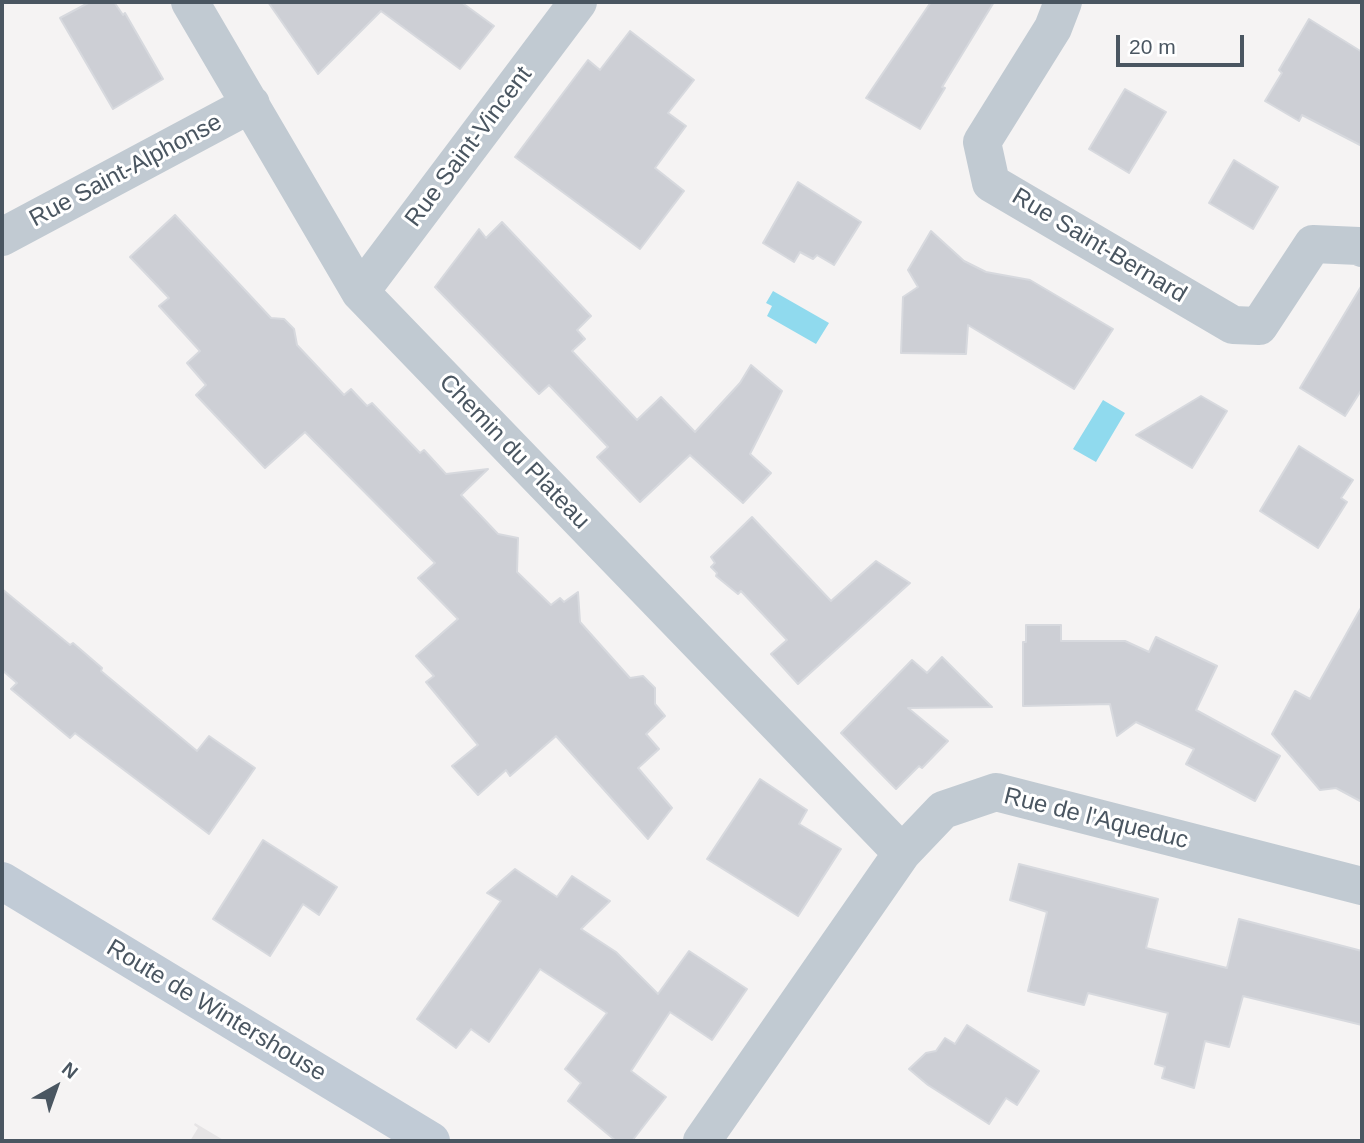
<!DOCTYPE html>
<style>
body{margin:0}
#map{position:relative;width:1364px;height:1143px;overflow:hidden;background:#f5f3f3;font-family:Arial,sans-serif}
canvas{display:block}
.frame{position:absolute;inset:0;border:4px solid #4a5661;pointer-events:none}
.north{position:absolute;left:21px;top:1052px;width:70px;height:70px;-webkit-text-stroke:5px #fff;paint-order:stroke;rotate:40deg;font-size:19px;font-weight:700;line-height:28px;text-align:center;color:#4a5661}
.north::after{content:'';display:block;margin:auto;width:24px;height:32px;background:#4a5661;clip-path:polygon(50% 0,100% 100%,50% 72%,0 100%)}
.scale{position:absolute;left:1116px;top:35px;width:128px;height:32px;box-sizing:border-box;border:4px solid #4a5661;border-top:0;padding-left:9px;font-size:21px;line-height:24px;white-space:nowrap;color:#4a5661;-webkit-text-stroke:5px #fff;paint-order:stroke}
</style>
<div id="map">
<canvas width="1364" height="1143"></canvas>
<div class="frame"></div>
<div class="north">N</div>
<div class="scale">20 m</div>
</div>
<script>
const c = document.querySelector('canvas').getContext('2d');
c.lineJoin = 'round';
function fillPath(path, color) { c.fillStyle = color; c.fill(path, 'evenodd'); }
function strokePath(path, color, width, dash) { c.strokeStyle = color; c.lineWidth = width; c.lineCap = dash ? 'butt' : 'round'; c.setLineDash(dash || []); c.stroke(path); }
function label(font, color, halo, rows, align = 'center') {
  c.font = font + ' Arial,sans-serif'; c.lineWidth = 6; c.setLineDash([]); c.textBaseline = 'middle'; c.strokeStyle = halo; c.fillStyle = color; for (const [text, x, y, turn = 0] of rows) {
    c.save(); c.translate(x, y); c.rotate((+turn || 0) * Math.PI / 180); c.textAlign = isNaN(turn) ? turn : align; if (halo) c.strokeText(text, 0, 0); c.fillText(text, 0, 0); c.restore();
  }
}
fillPath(new Path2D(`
 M195 1123 225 1141H190L198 1128 194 1125Z`), '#e6e4e5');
fillPath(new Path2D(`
 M773 291 829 323 816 344 767 316 772 306 766 303Z
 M1103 400 1125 413 1096 462 1073 449Z`), '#90daee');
const building = new Path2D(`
 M90 2H114L123 15 125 13 163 79 113 109 60 18Z
 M268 2H461L494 26 460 69 381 11 318 74Z
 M931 2H994L942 87 945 88 920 129 866 98Z
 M1309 19 1362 52V146L1302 115 1299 121 1265 101 1282 73 1279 70Z
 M630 31 694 80 668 113 686 126 655 168 684 191 640 249 515 157 588 60 600 70Z
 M1125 89 1166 112 1129 173 1089 149Z
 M1234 160 1278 187 1253 229 1209 203Z
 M798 182 861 222 834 265 817 255 813 259 800 252 794 262 763 243Z
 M175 215 271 318 284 319 294 329 297 345 344 395 351 389 367 406 372 403 420 453 424 450 446 474 488 469 461 495 498 534 518 538 517 572 551 605 560 598 564 602 578 592 580 622 630 678 643 676 655 688V704L665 716 646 734 659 749 638 768 672 808 648 839 556 736 510 776 506 770 478 795 452 766 478 745 426 682 434 676 416 656 458 619 418 578 435 563 305 432 265 468 196 395 206 385 187 363 200 351 159 306 169 298 130 257Z
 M502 222 591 316 577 330 585 339 572 351 637 420 661 397 695 432 740 383 751 365 782 391 750 454 771 473 743 503 690 455 640 502 597 457 608 447 549 385 539 394 435 287 479 229 486 238Z
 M931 231 964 261 986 272 1030 280 1113 329 1074 389 968 325 966 354 901 353 903 297 918 287 908 270Z
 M1362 285V389L1345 416 1300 388Z
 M1201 396 1227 411 1192 468 1136 435Z
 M1299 446 1353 480 1341 498 1347 502 1318 548 1260 511Z
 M752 517 831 601 876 561 910 583 798 684 771 654 787 640 741 591 738 594 716 576 717 573 711 567 715 563 711 557Z
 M2 589 70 645 73 643 102 668 101 671 197 751 209 736 255 768 209 834 75 733 70 738 11 689 17 683 2 670Z
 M1362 606V802L1336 788 1320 790 1272 734 1295 691 1310 699Z
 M1026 625H1061V641H1125L1149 652 1156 637 1217 666 1196 710 1280 756 1255 801 1186 764 1194 749 1136 722 1117 736 1110 704 1023 706V642H1026Z
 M942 657 992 707 908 708 948 741 922 768 919 766 896 789 841 733 912 660 927 673Z
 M760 779 807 810 799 824 841 849 798 916 707 859Z
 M263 840 337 887 319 915 303 904 270 956 213 919Z
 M1019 864 1158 899 1146 948 1227 968 1239 919 1362 951V1025L1243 996 1229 1047 1205 1041 1194 1088 1162 1078 1165 1067 1155 1064 1168 1013 1088 993 1084 1005 1028 991 1047 912 1010 900Z
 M515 869 557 897 572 876 610 901 581 929 616 952 658 994 689 951 747 989 712 1040 670 1012 631 1071 666 1097 632 1141H616L568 1101 581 1083 565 1069 607 1013 540 969 489 1042 471 1029 456 1048 417 1019 501 901 487 893Z
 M967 1025 1039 1071 1017 1105 1006 1098 989 1124 928 1085 909 1069 926 1053 936 1051 945 1038 955 1044Z`);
fillPath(building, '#cdcfd5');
strokePath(building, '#d7d9de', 2);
strokePath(new Path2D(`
 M190 2 360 292 902 853
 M1063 2 1053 28 982 142 991 183 1233 325 1259 326 1313 244 1359 246 1362 248
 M2 237 251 104
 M360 292 578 2
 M702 1141 902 853 943 810 996 792 1362 886`), '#c1cad2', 38);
strokePath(new Path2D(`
 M2 881 431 1141`), '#c1cbd6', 38);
label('24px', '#4a5661', '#fff', [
 ["Rue Saint-Vincent",469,147,-53],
 ["Rue Saint-Alphonse",126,171,-28],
 ["Rue Saint-Bernard",1099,246,31],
 ["Chemin du Plateau",514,452,46],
 ["Rue de l'Aqueduc",1096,819,14],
 ["Route de Wintershouse",216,1011,31]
]);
</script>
